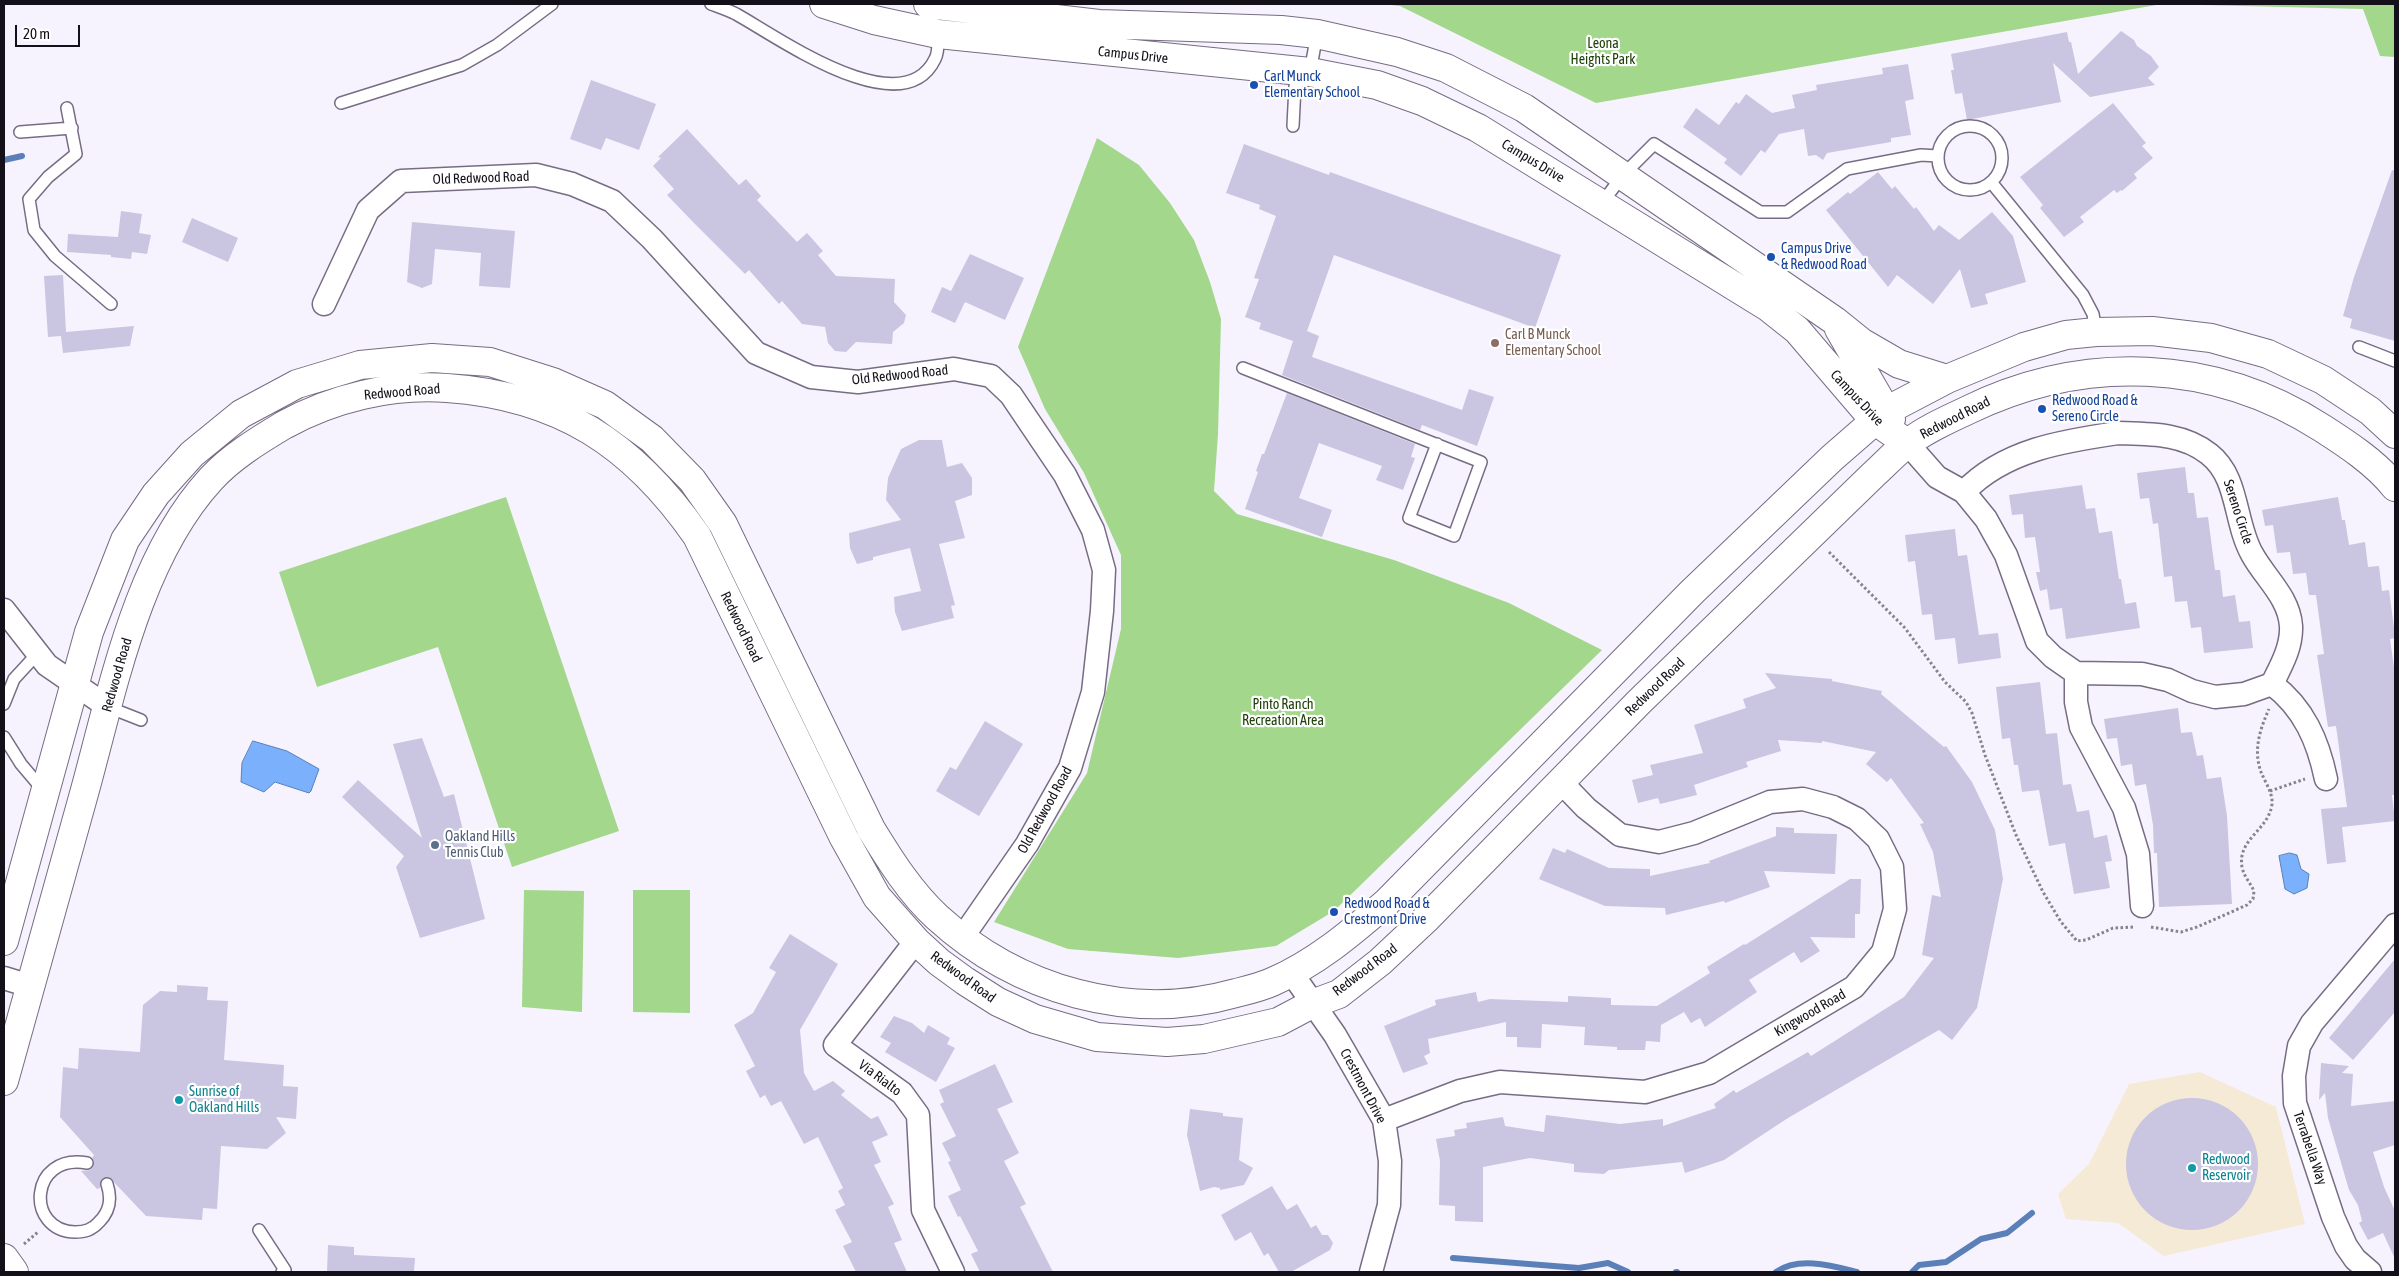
<!DOCTYPE html>
<style>
body{margin:0}
#map{position:relative;width:2399px;height:1276px;overflow:hidden;background:#f7f3fe;font-family:"Asap Condensed",sans-serif}
canvas{display:block}
.frame{position:absolute;inset:0;border:5px solid #141019;pointer-events:none}
.scale{position:absolute;left:15px;top:25px;width:65px;height:22px;box-sizing:border-box;border:2px solid #141019;border-top:0;padding-left:6px;font-size:15px;line-height:18px;white-space:nowrap;color:#141019;-webkit-text-stroke:4px #fff;paint-order:stroke}
</style>
<div id="map">
<canvas width="2399" height="1276"></canvas>
<div class="frame"></div>
<div class="scale">20 m</div>
</div>
<script>
const c = document.querySelector('canvas').getContext('2d');
c.lineJoin = 'round';
function fillPath(path, color) { c.fillStyle = color; c.fill(path, 'evenodd'); }
function strokePath(path, color, width, dash) { c.strokeStyle = color; c.lineWidth = width; c.lineCap = dash ? 'butt' : 'round'; c.setLineDash(dash || []); c.stroke(path); }
function label(font, color, halo, rows, align = 'center') {
  c.font = font + ' "Asap Condensed",sans-serif'; c.lineWidth = 4.5; c.setLineDash([]); c.textBaseline = 'middle'; c.strokeStyle = halo; c.fillStyle = color; for (const [text, x, y, turn = 0] of rows) {
    c.save(); c.translate(x, y); c.rotate((+turn || 0) * Math.PI / 180); c.textAlign = isNaN(turn) ? turn : align; if (halo) c.strokeText(text, 0, 0); c.fillText(text, 0, 0); c.restore();
  }
}
fillPath(new Path2D(`
 M2200 1072 2276 1107 2305 1224 2164 1256 2118 1223 2066 1219 2058 1194 2089 1164 2129 1084Z`), '#f5ead5');
fillPath(new Path2D(`
 M1382 4H2395V57L2380 56 2363 9 2162 4 1596 103 1400 6Z
 M1097 138 1139 165 1170 203 1194 240 1210 282 1221 319 1218 434 1214 491 1237 514 1394 560 1509 603 1602 650 1334 911 1276 946 1178 958 1068 949 994 922 1087 773 1121 629V555L1084 473 1045 409 1018 347Z
 M506 497 619 831 512 867 438 647 317 687 279 572Z
 M524 890 584 891 582 1012 522 1007Z
 M633 890H690V1013L633 1012Z`), '#a3d78b');
const water = new Path2D(`
 M253 741 287 751 319 769 311 791 309 793 275 782 264 792 241 782 242 763Z
 M2290 853 2297 855 2301 869 2309 874 2307 888 2294 894 2285 889 2279 856Z`);
fillPath(water, '#7ab0fc');
strokePath(water, '#5b80b8', 1);
strokePath(new Path2D(`
 M4 160 22 156
 M1453 1258 1579 1268 1608 1263 1628 1272
 M1676 1272H1677
 M1776 1272C1799 1256 1833 1266 1857 1272
 M1912 1272 1919 1265 1946 1262 1981 1239 2007 1233 2032 1213`), '#5b80b8', 6);
fillPath(new Path2D(`
 M2121 31 2134 40 2137 46 2151 56 2159 67 2148 78 2155 85 2090 97 2053 63 2061 102 1967 120 1962 93 1955 94 1951 70H1954L1951 54 2067 32 2069 42H2071L2078 74Z
 M1908 64 1914 99 1905 101 1911 135 1891 138V142L1827 153 1823 160 1816 155 1808 156 1804 129 1779 134 1765 153 1761 150 1741 176 1724 163 1727 159 1683 127 1696 108 1719 125 1736 102 1739 104 1746 94 1772 113 1795 108 1792 95 1817 90 1816 85 1883 74 1882 68Z
 M591 80 656 104 639 150 606 138 601 150 570 139Z
 M2113 103 2146 143 2142 146 2153 158 2134 174 2137 178 2122 191 2121 190 2117 193 2114 190 2080 217 2084 222 2064 237 2040 208 2043 205 2020 177Z
 M687 129 739 185 746 179 761 196 757 200 797 242 807 233 823 251 818 255 836 276 895 279 894 302 906 315 904 323 893 332 892 344 856 342 846 352 835 351 828 343 825 327 802 324 782 301 779 304 749 270 745 274 693 222 667 195 674 189 653 166 661 158 658 157Z
 M1244 144 1329 175 1330 172 1561 255 1535 328 1334 255 1307 331 1319 336 1312 357 1462 410 1469 389 1494 397 1477 446 1422 425 1420 430 1282 375 1293 341 1259 329 1261 323 1245 317 1259 279 1254 278 1276 216 1259 209 1260 205 1226 193Z
 M2392 170 2395 171V341L2350 328 2352 319 2343 316 2354 277Z
 M1878 172 1892 189 1895 186 1914 209 1916 207 1934 231 1939 225 1959 240 1992 212 2013 236 2026 282 1985 294 1988 304 1971 308 1960 269 1933 304 1897 275 1888 287 1826 210 1848 192 1850 194Z
 M121 211 142 214 139 233 151 235 147 254 132 252 131 259 111 257V255L67 252 68 234 118 237Z
 M192 218 238 238 228 262 182 242Z
 M412 222 515 231 510 288 479 286 481 253 435 249 432 284 422 288 407 282Z
 M970 254 1024 278 1005 320 965 302 955 323 931 312 942 287 951 291Z
 M63 275 66 332 134 326 130 346 63 353 61 336 48 337 44 276Z
 M1287 393 1415 444 1411 457 1415 458 1403 490 1376 480 1382 466 1319 443 1299 498 1332 510 1322 537 1245 509 1258 472 1256 471 1262 454H1264Z
 M919 440H942L947 467 962 463 972 478V495L955 501 965 538 939 544 955 605 951 606 954 618 902 631 895 612 894 597 921 591 910 548 873 557V560L857 564 850 548 849 533 901 520 886 500 888 478 901 449Z
 M2185 467 2188 493H2194L2197 518 2208 517 2215 570H2220L2223 597 2235 595 2239 622 2250 621 2253 648 2204 653 2201 627 2191 628 2187 601 2175 602 2172 576 2164 577 2158 523 2153 524 2149 498 2140 499 2137 473Z
 M2082 485 2086 509 2095 508 2099 533 2112 531 2119 579H2121L2125 604 2136 602 2140 628 2066 639 2062 608 2050 610 2047 589 2040 591 2036 572H2040L2035 537 2025 538 2023 514 2012 515 2009 495Z
 M2338 497 2342 520H2345L2349 545 2365 542 2368 567 2379 566 2382 591 2389 590 2395 635V638L2390 639 2395 674V795H2392L2395 821 2342 827 2346 862 2327 864 2321 809 2347 807 2336 726 2328 727 2320 675 2317 655 2324 654 2316 595H2309L2306 573 2293 574 2290 552 2277 553 2273 525 2265 526 2262 510Z
 M1955 529 1958 556 1967 555 1979 635 1998 633 2001 658 1958 664 1955 638 1935 640 1932 614 1922 615 1915 561 1908 562 1905 535Z
 M1765 673 1832 679V681L1882 691 1881 694 1944 747 1946 746 1972 782 1995 830 2003 879 1977 1008 1952 1040 1939 1030 1788 1118 1724 1160 1685 1173 1682 1162 1609 1170 1604 1174 1574 1172V1164L1530 1158 1483 1167V1222L1455 1221V1206L1439 1205 1440 1161 1436 1139 1455 1136 1454 1130 1467 1128 1466 1123 1503 1117 1505 1126 1544 1132 1546 1115 1620 1124 1663 1119V1126L1716 1108 1714 1104 1734 1090 1736 1093 1808 1052 1811 1056 1904 997 1934 958 1922 955 1932 895 1941 897 1933 852 1920 824 1924 823 1891 778 1887 782 1866 764 1876 752 1822 741V743L1778 740 1781 751 1746 762 1748 767 1694 785 1697 795 1660 804 1658 798 1638 803 1632 780 1653 775 1650 765 1703 753 1694 725 1746 708 1743 699 1776 688Z
 M2040 682 2046 734 2057 733 2063 785 2071 784 2077 812 2089 810 2094 838 2107 835 2112 861 2105 862 2110 888 2074 894 2065 843 2049 846 2039 790 2022 792 2018 765H2014L2010 738 2002 739 1996 687Z
 M2178 708 2181 733 2192 732 2197 756 2203 755 2207 779 2221 777 2227 816 2232 904 2159 907 2157 853H2154L2153 825 2146 784 2135 786 2132 764 2121 766 2117 738 2107 739 2104 719Z
 M985 721 1023 744 979 816 936 791 950 767 956 770Z
 M422 738 444 797 454 794 485 919 420 938 396 867 404 856 342 797 358 780 422 838 393 744Z
 M1776 827 1794 828V833L1837 834 1835 874 1764 871 1770 887 1725 903 1724 901 1666 915 1665 908 1605 906 1539 879 1553 848 1565 853 1567 849 1609 868 1650 869V876L1710 863 1709 861 1776 836Z
 M1850 879H1861L1860 914H1855V938L1810 937 1820 951 1801 963 1794 952 1749 980 1757 992 1705 1027 1700 1018 1691 1023 1684 1012 1661 1025 1660 1042 1646 1041 1645 1050H1617V1047L1584 1045 1585 1027 1542 1024 1541 1048 1517 1047V1037H1506V1022L1428 1039 1430 1053 1424 1056 1428 1064 1403 1073 1384 1026 1436 1005 1435 1000 1476 992 1478 1002 1490 999 1568 1002V996L1611 998V1005L1657 1006 1710 973 1707 967 1744 944 1745 945Z
 M790 934 838 964 800 1030 804 1073 814 1091 833 1081 845 1091 841 1095 871 1119 878 1116 888 1135 872 1142 881 1162 874 1165 894 1204 888 1207 902 1240 894 1243 907 1272H856L843 1246 852 1242 835 1210 845 1205 838 1191 843 1188 818 1137 804 1144 781 1101 771 1106 765 1095 760 1098 746 1071 755 1066 734 1025 753 1013 776 972 769 968Z
 M2395 959V1012L2353 1060 2329 1038Z
 M177 985 208 987 207 1000 228 1001 224 1060 284 1065 283 1086 298 1087 296 1119 276 1117 286 1133 267 1149 221 1146 217 1209 203 1208 202 1220 146 1216 109 1177 102 1178 100 1188 97 1189 81 1171 90 1170 93 1167 94 1162 92 1158 94 1155 60 1117 63 1067 78 1069 79 1048 140 1052 143 1005 160 991 177 992Z
 M894 1016 912 1023 924 1033 928 1025 950 1038 947 1044 955 1048 936 1082 885 1052 891 1043 880 1037Z
 M2321 1063 2349 1066 2342 1073 2353 1074 2351 1106 2395 1101V1145L2373 1152 2384 1187 2395 1211V1259L2383 1233 2368 1240 2359 1223 2362 1221 2358 1205 2349 1190 2328 1118 2325 1093 2319 1100Z
 M995 1064 1013 1102 997 1109 1019 1153 1004 1161 1026 1204 1020 1207 1053 1272H980L971 1254 978 1251 960 1216 958 1217 948 1196 961 1190 948 1162 951 1161 942 1143 956 1136 940 1104 944 1102 939 1090Z
 M2126 1164a66 66 0 1 1 132 0a66 66 0 1 1-132 0Z
 M1190 1109 1223 1113V1116L1243 1118 1239 1160 1253 1168 1244 1185 1220 1190V1188L1214 1187 1200 1191 1187 1135Z
 M1272 1186 1287 1210 1297 1204 1311 1228 1316 1225 1322 1235H1328L1333 1243 1330 1250 1291 1272H1279L1268 1253 1264 1256 1251 1232 1235 1241 1221 1215Z
 M328 1245 354 1247V1255L415 1258 414 1272H327Z`), '#cac5e1');
const lane = new Path2D(`
 M711 4C719 7 728 10 736 14 776 36 902 127 935 59 939 52 938 41 938 33
 M341 103 462 65 497 45 552 4
 M67 108 76 154 48 177 29 199 34 230 55 256 111 304
 M1938 158a32 32 0 1 1 64 0a32 32 0 1 1-64 0Z
 M1293 126 1295 86 1310 72 1317 34
 M20 132 72 128
 M1991 182 2083 295 2093 314 2096 332
 M1602 203 1623 175 1654 144 1760 212H1787L1847 169 1921 155 1938 156
 M2359 347 2395 361
 M1243 368 1481 462 1454 536 1409 518 1437 444
 M4 704 14 679 38 653
 M108 707 141 720
 M4 737 21 764 43 790
 M87 1163C29 1153 25 1231 75 1232 85 1232 92 1230 99 1222 110 1211 112 1199 107 1184
 M259 1230 285 1270 282 1272`);
const street = new Path2D(`
 M324 304 368 210 401 181 536 175 572 184 612 201 652 239 756 353 811 377 858 382 954 369 991 376 1011 395 1065 475 1093 530 1104 570 1102 611 1093 692 1070 768 1027 844 962 938
 M2118 433C2150 434 2183 433 2209 454 2239 477 2234 522 2252 554 2265 578 2289 597 2291 626 2292 647 2281 666 2272 684L2244 694 2215 697 2192 691 2168 680 2142 674 2076 673 2053 657 2037 641 2006 555 1986 519 1964 492C2004 450 2063 441 2118 433Z
 M1907 443 1937 477 1964 492
 M4 610 47 665 108 707
 M2076 673V702L2081 727 2124 808 2138 854 2142 906
 M2272 684C2304 708 2318 741 2326 779
 M916 941 835 1045 902 1093 918 1115 923 1210 953 1272
 M1291 972 1335 1035 1384 1120 1390 1161 1389 1205 1371 1272
 M4 978 30 986
 M1384 1120 1460 1091 1500 1082 1645 1092 1709 1073 1854 987 1883 952 1895 909 1892 867 1878 839 1857 819 1833 807 1803 799 1770 802 1694 833 1659 842 1620 835 1586 808 1560 781
 M2370 1272 2355 1259 2346 1246 2333 1217 2295 1103 2294 1076 2299 1046 2312 1023 2395 925`);
const secondary = new Path2D(`
 M824 4 874 20 938 34 1310 72 1377 85 1422 101 1478 128 1768 307 1797 330 1874 420 1907 443
 M928 4 1099 24 1281 30 1317 34 1397 52 1446 68 1524 108 1835 321 1861 342 1899 364 1947 379
 M1839 329 1891 419
 M4 941 89 632 125 540 156 494 192 454 241 414 297 384 360 365 432 358 490 362 553 382 605 405 652 439 692 480 723 524 871 829C890 860 910 892 937 917 1017 990 1130 1023 1236 993 1248 990 1261 987 1272 982 1316 963 1351 933 1387 902L1692 592 1832 458 1886 411 1947 379 2024 347 2066 335 2096 332 2152 331 2211 338 2268 354 2323 380 2370 411 2395 434
 M4 1081C31 984 58 887 85 790 113 688 138 558 211 479 231 457 259 440 284 425 333 398 391 384 447 388 560 396 633 444 697 536L844 838 877 897 916 941 939 962 965 981 998 1002 1035 1019 1097 1037 1167 1042 1204 1039 1278 1022 1312 1004 1339 994 1380 962 1427 918 1639 702 1874 474C1885 464 1896 452 1908 443 1926 429 1947 420 1968 410 2083 354 2213 358 2322 428 2347 444 2376 463 2395 487
 M4 1258 14 1272`);
strokePath(lane, '#776c84', 14);
strokePath(street, '#776c84', 25);
strokePath(secondary, '#776c84', 30);
strokePath(new Path2D(`
 M1829 552 1905 628 1945 682 1966 702 1972 713 1985 755 2016 835 2043 892 2061 922 2077 941 2086 940 2113 928 2134 927
 M2270 791 2305 779
 M2151 927 2181 932 2197 927 2247 905 2253 899 2254 891C2250 882 2244 877 2242 867 2237 839 2269 830 2272 804 2273 793 2265 782 2261 772 2253 750 2260 729 2269 709
 M24 1244 38 1232`), '#87838d', 3, [2.5, 2.5]);
strokePath(lane, '#fff', 11);
strokePath(street, '#fff', 22);
strokePath(secondary, '#fff', 28);
for (const [x, y, r, color] of [
 [1254,85,5,"#1a4fb4"],
 [1771,257,5,"#1a4fb4"],
 [1495,343,5,"#8d6e63"],
 [2042,409,5,"#1a4fb4"],
 [435,845,5,"#5c6f8a"],
 [1334,912,5,"#1a4fb4"],
 [179,1100,5,"#0f9aa8"],
 [2192,1168,5,"#0f9aa8"]
]) { const dot = new Path2D(); dot.arc(x, y, r, 0, 2 * Math.PI); c.fillStyle = color; c.fill(dot); strokePath(dot, '#fff', 2); }
label('14px', '#1d4106', '#fff', [
 ["Leona",1603,44],
 ["Heights Park",1603,60],
 ["Pinto Ranch",1283,705],
 ["Recreation Area",1283,721]
]);
label('14px', '#141019', '#fff', [
 ["Campus Drive",1133,55,6],
 ["Campus Drive",1533,161,31],
 ["Old Redwood Road",481,178,-2],
 ["Old Redwood Road",900,375,-6],
 ["Redwood Road",402,392,-5],
 ["Campus Drive",1857,398,47],
 ["Redwood Road",1955,418,-27],
 ["Sereno Circle",2238,512,72],
 ["Redwood Road",741,627,64],
 ["Redwood Road",117,675,-74],
 ["Redwood Road",1655,687,-44],
 ["Old Redwood Road",1045,810,-61],
 ["Redwood Road",1365,970,-37],
 ["Redwood Road",963,977,36],
 ["Kingwood Road",1810,1013,-30],
 ["Via Rialto",880,1078,37],
 ["Crestmont Drive",1363,1086,62],
 ["Terrabella Way",2310,1148,71]
]);
label('14px', '#164399', '#fff', [
 ["Carl Munck",1264,77],
 ["Elementary School",1264,93],
 ["Campus Drive",1781,249],
 ["& Redwood Road",1781,265],
 ["Redwood Road &",2052,401],
 ["Sereno Circle",2052,417],
 ["Redwood Road &",1344,904],
 ["Crestmont Drive",1344,920]
], 'left');
label('14px', '#785e54', '#fff', [
 ["Carl B Munck",1505,335],
 ["Elementary School",1505,351]
], 'left');
label('14px', '#4e5e75', '#fff', [
 ["Oakland Hills",445,837],
 ["Tennis Club",445,853]
], 'left');
label('14px', '#0d838f', '#fff', [
 ["Sunrise of",189,1092],
 ["Oakland Hills",189,1108],
 ["Redwood",2202,1160],
 ["Reservoir",2202,1176]
], 'left');
</script>
